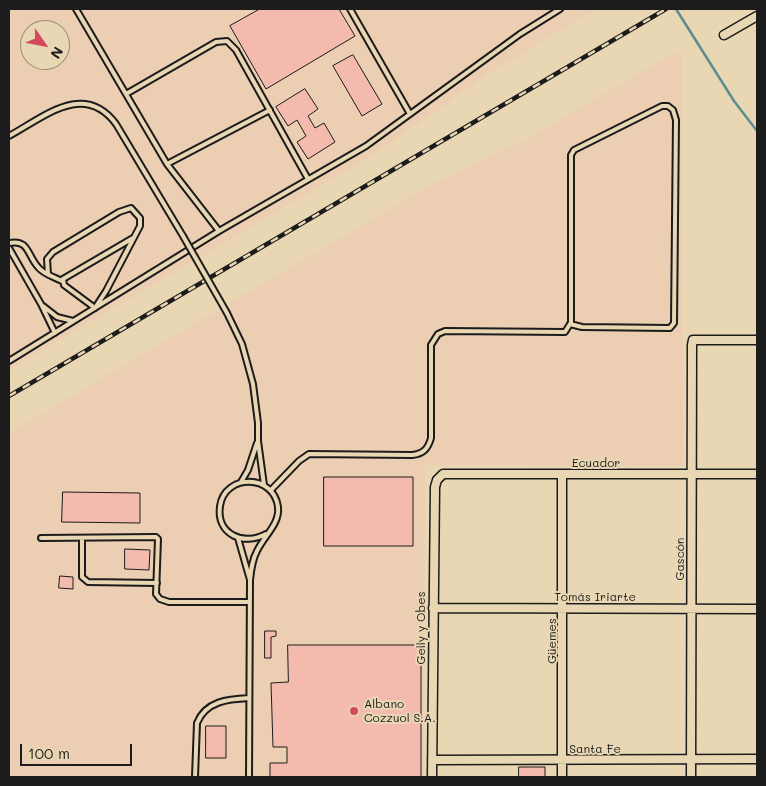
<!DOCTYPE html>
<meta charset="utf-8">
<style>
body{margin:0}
#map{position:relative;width:766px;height:786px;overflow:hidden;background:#e9d7b4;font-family:Mali,sans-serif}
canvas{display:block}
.frame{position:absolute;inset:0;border:10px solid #1c1c1c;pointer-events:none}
.north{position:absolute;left:20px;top:20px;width:50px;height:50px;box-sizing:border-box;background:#e9d7b4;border:1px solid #978c77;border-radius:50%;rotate:123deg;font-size:14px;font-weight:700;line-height:20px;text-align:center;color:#1c1c1c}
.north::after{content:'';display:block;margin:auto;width:18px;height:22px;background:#d1495b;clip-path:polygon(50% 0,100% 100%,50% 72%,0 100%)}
.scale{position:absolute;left:20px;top:744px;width:112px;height:22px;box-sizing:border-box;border:2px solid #1c1c1c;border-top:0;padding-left:6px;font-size:15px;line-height:18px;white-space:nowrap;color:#1c1c1c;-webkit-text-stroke:4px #e9d7b4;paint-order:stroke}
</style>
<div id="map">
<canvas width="766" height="786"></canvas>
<div class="frame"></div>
<div class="north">N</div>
<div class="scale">100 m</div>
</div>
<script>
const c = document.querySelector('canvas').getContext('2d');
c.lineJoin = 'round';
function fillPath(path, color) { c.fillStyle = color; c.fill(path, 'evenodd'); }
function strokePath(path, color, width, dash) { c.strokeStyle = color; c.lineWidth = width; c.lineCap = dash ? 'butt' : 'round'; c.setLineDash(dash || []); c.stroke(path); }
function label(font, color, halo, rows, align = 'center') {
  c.font = font + ' Mali,sans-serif'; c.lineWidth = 4; c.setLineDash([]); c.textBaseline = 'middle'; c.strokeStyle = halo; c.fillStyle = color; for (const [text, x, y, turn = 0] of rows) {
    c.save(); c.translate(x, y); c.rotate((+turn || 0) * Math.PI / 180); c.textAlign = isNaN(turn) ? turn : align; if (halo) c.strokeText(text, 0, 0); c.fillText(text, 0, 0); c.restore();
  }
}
fillPath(new Path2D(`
 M9 9H596L493 71 373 155 9 370ZM30 30H60V60H30Z
 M675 52 682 59 683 466 425 465 424 777H9V433L429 186 529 138Z`), '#ecceb2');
strokePath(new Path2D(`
 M676 9 734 101 757 131`), '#5d8d92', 2.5);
const building = new Path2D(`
 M260 9H339L355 36 266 89 230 26Z
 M353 55 382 104 362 116 333 66Z
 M305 89 318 109 308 116 315 128 324 123 335 142 308 159 297 142 306 136 297 120 288 126 276 107Z
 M324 477H413V546H324Z
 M63 492 140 493V523L62 522Z
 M125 549 150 550 149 570 125 569Z
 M60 576 73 577V589L59 588Z
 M265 631H276V636L271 637V658H265Z
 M288 645H421V777H270V763H287V747H273L271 683 288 682Z
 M206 726H226V758H206Z
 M519 767H545V777H519Z`);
fillPath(building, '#f4baae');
strokePath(building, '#1c1c1c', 1);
const lane = new Path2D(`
 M76 9 167 164 219 231
 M350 9 410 114
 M126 94 216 42 227 41 236 50 308 179
 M9 136C44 117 84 81 116 124L183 236
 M167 164 270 110
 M9 243C29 239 27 255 38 267 43 274 54 277 62 281
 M9 248 41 304 55 333
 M48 274 47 259 53 252 119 212 131 208 140 218V226L106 291 95 308 64 285 63 279 133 238
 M43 306 57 317 73 321
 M227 313 242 344 253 384 258 423V441L264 485
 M9 361 219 231 366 146 520 34 560 9
 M241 482 248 470 257 443
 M271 490 299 461 309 454 412 455C423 454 428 449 431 438V345L438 334 445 331 565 332 570 324 571 323V155L574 150 662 106H668L673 110 676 120 674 323 670 328 582 327 570 324
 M41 538 156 537 158 539 156 594 160 599 169 602H250
 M82 538V577L88 582 157 583
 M238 538 250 580C251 570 252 560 257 551 264 536 280 524 278 507 274 474 225 473 220 506 216 535 244 546 266 534
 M195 777 197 723C206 701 228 699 249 698
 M249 777 250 580`);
const street = new Path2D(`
 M724 35 757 16
 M433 608 757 609
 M432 760 757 759
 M432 777 435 487 437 480 443 474H757
 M562 777V475
 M691 777 692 345 693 340H757`);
strokePath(lane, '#1c1c1c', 8);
strokePath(street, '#1c1c1c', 11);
strokePath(lane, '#e9d7b4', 4);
strokePath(street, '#e9d7b4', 8);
const rail = new Path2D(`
 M9 396 666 9`);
strokePath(rail, '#1c1c1c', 4.5);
strokePath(rail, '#e9d7b4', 2.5, [8]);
const laneBridge = new Path2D(`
 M183 236 227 313`);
strokePath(laneBridge, '#1c1c1c', 8, []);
strokePath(laneBridge, '#e9d7b4', 4);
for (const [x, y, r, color] of [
 [354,711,5,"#d1495b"]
]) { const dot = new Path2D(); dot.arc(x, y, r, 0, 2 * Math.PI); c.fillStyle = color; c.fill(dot); strokePath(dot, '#e9d7b4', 2); }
label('12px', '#1c1c1c', '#e9d7b4', [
 ["Ecuador",596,463],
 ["Gascón",680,559,-90],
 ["Tomás Iriarte",595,597],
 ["Gelly y Obes",421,628,-90],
 ["Güemes",552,641,-90],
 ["Santa Fe",595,749]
]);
label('12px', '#1c1c1c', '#e9d7b4', [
 ["Albano",364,704],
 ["Cozzuol S.A.",364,718]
], 'left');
</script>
